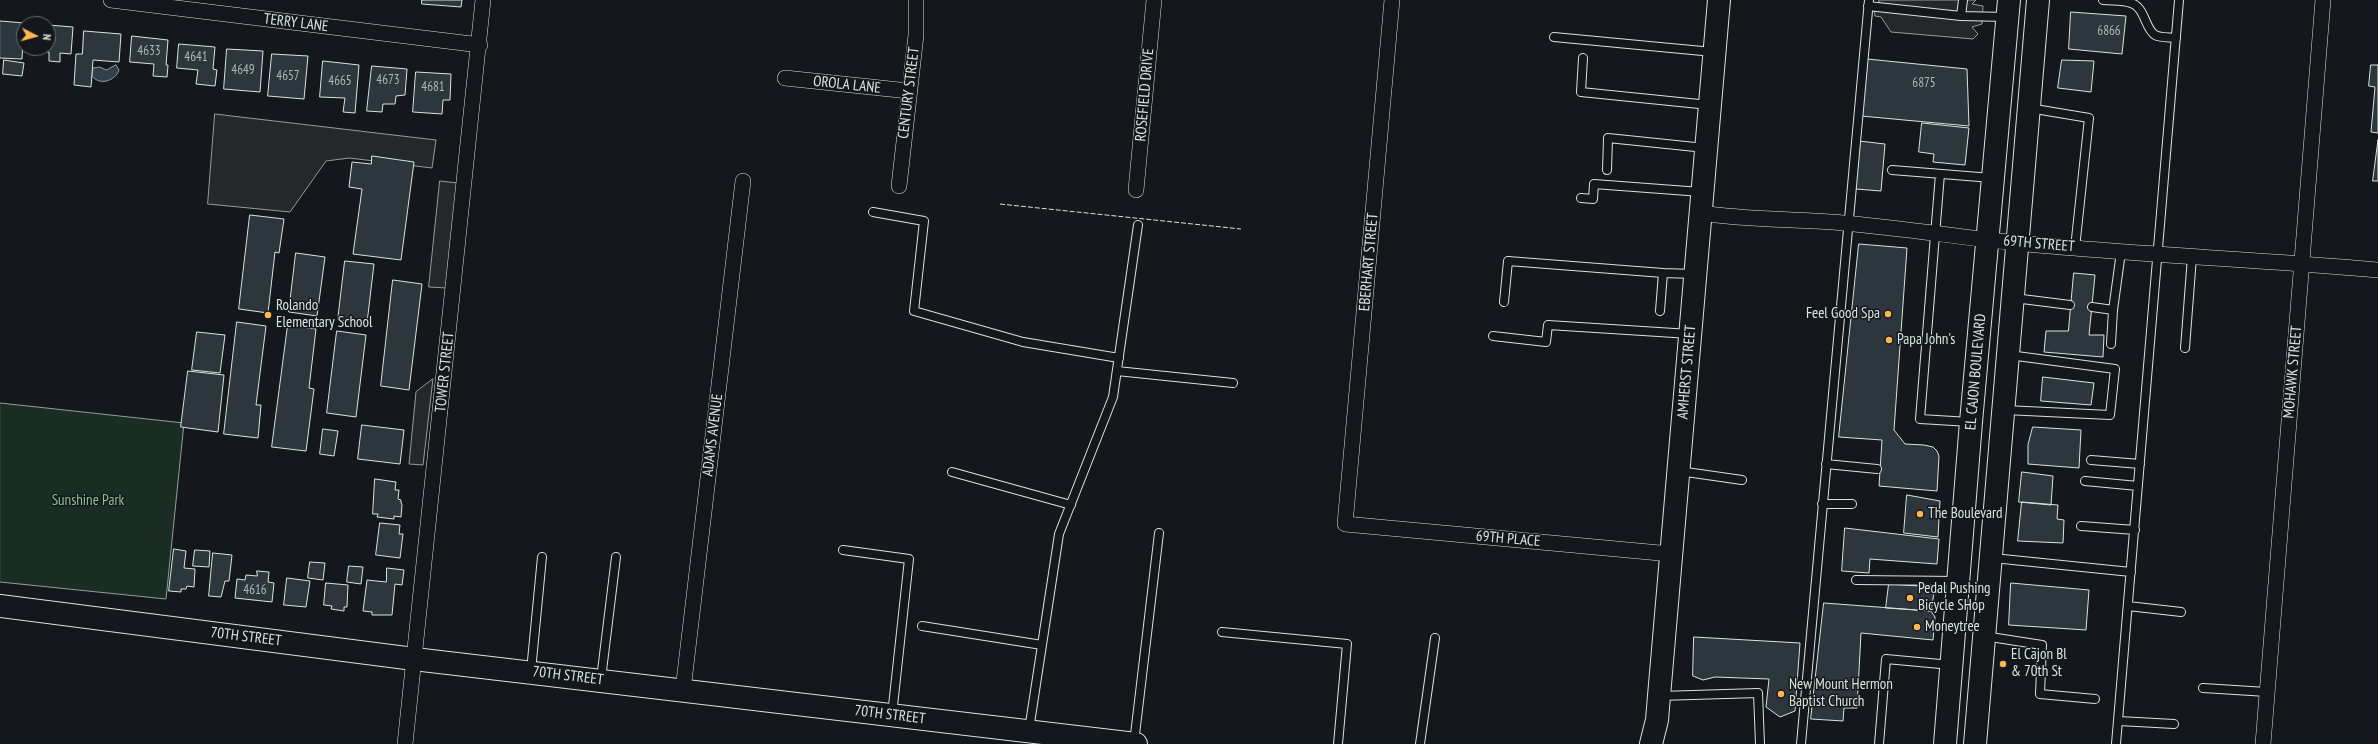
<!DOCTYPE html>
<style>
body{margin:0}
#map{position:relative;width:2378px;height:744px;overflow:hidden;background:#14181c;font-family:"PT Sans Narrow",sans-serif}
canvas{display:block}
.north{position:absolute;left:16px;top:16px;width:40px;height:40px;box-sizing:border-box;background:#14181c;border:1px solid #626a69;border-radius:50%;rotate:96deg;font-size:11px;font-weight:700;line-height:16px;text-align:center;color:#d8e6dc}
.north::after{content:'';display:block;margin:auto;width:14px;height:18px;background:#ffb74d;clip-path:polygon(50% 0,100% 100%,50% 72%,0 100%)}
</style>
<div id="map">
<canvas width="2378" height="744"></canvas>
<div class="north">N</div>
</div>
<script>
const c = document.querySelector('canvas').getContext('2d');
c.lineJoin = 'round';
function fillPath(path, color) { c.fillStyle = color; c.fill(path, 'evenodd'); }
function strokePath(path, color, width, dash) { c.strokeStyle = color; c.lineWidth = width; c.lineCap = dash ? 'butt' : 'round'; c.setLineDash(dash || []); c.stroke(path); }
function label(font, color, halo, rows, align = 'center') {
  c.font = font + ' "PT Sans Narrow",sans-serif'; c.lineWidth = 3; c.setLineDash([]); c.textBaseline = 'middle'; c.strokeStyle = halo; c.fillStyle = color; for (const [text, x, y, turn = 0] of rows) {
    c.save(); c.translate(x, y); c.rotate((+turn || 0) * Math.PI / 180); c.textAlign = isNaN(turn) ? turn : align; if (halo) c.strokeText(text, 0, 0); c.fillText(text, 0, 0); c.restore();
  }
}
const green = new Path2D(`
 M0 403 184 423 166 599 0 582Z`);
fillPath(green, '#1a2d24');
strokePath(green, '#939e99', 1);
const parking = new Path2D(`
 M1879 0H1976L1972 4 1983 6 1982 24 1972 27 1978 34 1973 39 1891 32 1881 17 1875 16 1874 5 1879 3Z
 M215 114 436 140 432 168 349 158 326 161 290 212 208 204Z
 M440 181 458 183 447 288 429 287Z
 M433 379 423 465 409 464 416 392Z`);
fillPath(parking, '#24282b');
strokePath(parking, '#939e99', 1);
const water = new Path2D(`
 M116 65 119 70C115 81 100 86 92 76L93 68 100 67 106 70Z`);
fillPath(water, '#2f3f4d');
strokePath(water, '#939e99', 1);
const building = new Path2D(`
 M422 0H462L461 7 422 4Z
 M2071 12 2126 16 2122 54 2069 49Z
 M0 21 24 23 22 59 0 58Z
 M48 25 73 27 71 54 60 53V62L49 61V52L34 51V48H48Z
 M84 31 121 34 119 62 93 60 91 87 74 85 76 54H82Z
 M132 36 168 40 166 65H168L167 77 153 76 154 64 130 62Z
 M179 44 215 47 213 69 217 70 215 86 196 84 198 70 177 68Z
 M227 49 263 51 260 92 224 89Z
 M272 54 308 56 304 99 268 96Z
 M1867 59 1967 69 1969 126 1861 116Z
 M4 60 24 63 22 76 3 74Z
 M2062 60 2094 61 2091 92 2058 88Z
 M323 61 359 65 355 113 343 112 345 98 320 97Z
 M2371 65H2378V133L2371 132 2375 87 2369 86Z
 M372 66 407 69 405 95 396 96 395 104H383L382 112 367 111Z
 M416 72 451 74 450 100H443L442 114 413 112Z
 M1922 123 1969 128 1965 165 1933 162 1934 154 1919 152Z
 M2378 140V181H2373Z
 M1859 141 1885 144 1881 191 1856 189Z
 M372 156 414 162 401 260 353 254 362 189 349 187 352 162 371 164Z
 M250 215 284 219 279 253 275 252 268 313 239 309Z
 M1859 244 1907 248 1894 430 1905 444 1924 445 1933 447 1937 451 1939 456 1937 491 1879 486 1882 440 1839 437Z
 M296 253 325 257 317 316 289 312Z
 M345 261 374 264 367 323 338 320Z
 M2074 273 2095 275 2089 335H2104L2103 357 2044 352 2046 331H2068Z
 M393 280 422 284 409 390 381 386Z
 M237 322 266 326 256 405H261L258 438 224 434Z
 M288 325 316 329 309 388 314 389 306 451 272 447Z
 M337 331 366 335 356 417 327 413Z
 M197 332 225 335 220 373 192 370Z
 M188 371 224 375 218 432 181 427Z
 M2043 377 2094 383 2091 405 2041 401Z
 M362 425 404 430 400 464 358 459Z
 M2033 427 2081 430 2079 468 2028 464V445Z
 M323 429 338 431 334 456 320 454Z
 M2022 472 2053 476 2051 505 2019 502Z
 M375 479 396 482 395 490H399L398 499 401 500V503L402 504 401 517 394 516V519L377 517 378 514H373Z
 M1907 495 1940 501 1938 537 1904 533Z
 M2022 502 2058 505 2057 519 2064 520 2063 543 2018 541Z
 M380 523 400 525 399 534H403L400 558 376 555Z
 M1845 528 1939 539 1937 564 1870 559 1869 573 1842 571Z
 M174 549 186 551 184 568 195 569 194 587 187 586 186 589H181V592L169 591Z
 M195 550 210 551 209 567 193 566Z
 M213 553 232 555 229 581H225L221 597 209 596Z
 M310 562 325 563 323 580 308 578Z
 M349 566 363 567 361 584 347 582Z
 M387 568 404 570 402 585 395 584 392 615H372V612L363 611 367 580 386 582Z
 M257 571 269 572 268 582 274 583 272 602 235 598 237 579 245 580 246 575 257 576Z
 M287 578 310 581 306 607 284 605Z
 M326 583 348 585 347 607H344V611L331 609 332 606 324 605Z
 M2011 583 2089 590 2086 630 2009 625Z
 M1889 584 1935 587 1931 611 1886 608Z
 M1824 603 1931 611 1935 617 1933 640 1861 633 1857 708H1844L1843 721 1811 719Z
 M1694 637 1800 643 1795 711 1780 717 1766 707 1769 679 1715 677 1703 680 1693 676Z`);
fillPath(building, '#2c363c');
strokePath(building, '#d8e6dc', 1);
const lane = new Path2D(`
 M2103 0C2112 1 2123 0 2131 3 2145 7 2145 29 2155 35 2160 38 2170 37 2176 38
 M1868 6 1961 16 1963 0
 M1961 16 2006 17
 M1554 37 1713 52
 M1583 58 1581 92 1709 105
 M2029 108 2089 118 2075 248
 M1607 170 1608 138 1705 148
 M1892 170 1992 178
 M1940 174 1920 419 1970 422
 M1581 198 1593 199 1594 184 1701 192
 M873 212 924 221 914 311 1023 342 1119 358
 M2014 298 2070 305
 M1504 302 1508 261 1663 273 1694 274
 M2092 307 2113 310 2121 252
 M1660 311 1663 273
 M1493 336 1546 342 1548 325 1690 334
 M2111 344 2113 310
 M2185 348 2192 257
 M1117 371 1233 383
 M2005 410 2110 415 2115 369 2009 355
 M2091 460 2140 464
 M1826 464 1877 469
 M1679 471 1742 480
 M952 472 1071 505
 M2085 481 2138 486
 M1822 504H1852
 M2081 526 2135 530
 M843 550 909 559 892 715
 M1993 558 2131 572
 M1856 580 1958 581
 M2128 606 2181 612
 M922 626 1042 645
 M1222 632 1347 644 1338 744
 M1984 636 2042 645 2040 694 2095 699
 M531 671 542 557
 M601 679 616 557
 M2203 688 2267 692
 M1660 696 1758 693 1760 744
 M2119 721 2174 724
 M1029 730 1059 534 1113 397 1138 225
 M1134 743 1159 533
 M1420 744 1435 638
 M1801 744 1869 0
 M1879 744 1886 659 1951 665
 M2116 744 2179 0`);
const street = new Path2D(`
 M111 0 480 45
 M1392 0 1345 524 1671 554
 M785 78 909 91
 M899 186 916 35V0
 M1136 190 1154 0
 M1700 213C1748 220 1796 219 1843 223 1901 228 1959 237 2017 243 2137 255 2258 259 2378 270
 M683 690 743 181
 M405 744 483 0
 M2263 744 2323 0`);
const secondary = new Path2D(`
 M0 606 414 659 1136 744
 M1651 744 1657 720 1659 696 1719 0`);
const primary = new Path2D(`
 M1945 744 1971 422 2009 0
 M1975 744 2038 0`);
strokePath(lane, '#d8e6dc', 10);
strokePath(street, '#d8e6dc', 16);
strokePath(secondary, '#d8e6dc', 24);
strokePath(primary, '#d8e6dc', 24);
strokePath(lane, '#14181c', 8);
strokePath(street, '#14181c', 15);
strokePath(secondary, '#14181c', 22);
strokePath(primary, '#14181c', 22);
strokePath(new Path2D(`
 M1000 204 1241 229`), '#d8e6dc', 1, [5, 2]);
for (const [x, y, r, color] of [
 [1888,314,4,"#ffb74d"],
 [268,315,4,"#ffb74d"],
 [1889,340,4,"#ffb74d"],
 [1920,514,4,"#ffb74d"],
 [1910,598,4,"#ffb74d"],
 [1917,627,4,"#ffb74d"],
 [2003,664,4,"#ffb74d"],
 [1781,694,4,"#ffb74d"]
]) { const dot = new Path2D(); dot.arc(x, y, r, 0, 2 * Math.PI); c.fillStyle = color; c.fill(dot); strokePath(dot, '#14181c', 1.5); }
label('13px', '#adbab4', null, [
 ["6866",2109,31],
 ["4633",149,51],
 ["4641",196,57],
 ["4649",243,70],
 ["4657",288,76],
 ["4673",388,80],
 ["4665",340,81],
 ["6875",1924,83],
 ["4681",433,87],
 ["4616",255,590]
]);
label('15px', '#d8e6dc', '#14181c', [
 ["TERRY LANE",296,23,7],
 ["OROLA LANE",847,85,6],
 ["CENTURY STREET",909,93,-83],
 ["ROSEFIELD DRIVE",1145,95,-85],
 ["69TH STREET",2039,244,5],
 ["EBERHART STREET",1369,262,-85],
 ["TOWER STREET",445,372,-84],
 ["AMHERST STREET",1687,372,-85],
 ["EL CAJON BOULEVARD",1976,372,-85],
 ["MOHAWK STREET",2293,372,-85],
 ["ADAMS AVENUE",713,435,-83],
 ["69TH PLACE",1508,539,5],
 ["70TH STREET",246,637,7],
 ["70TH STREET",568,676,7],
 ["70TH STREET",890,715,7]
]);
label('15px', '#d8e6dc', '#14181c', [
 ["Rolando",276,306],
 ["Elementary School",276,323],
 ["Feel Good Spa",1880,314,"right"],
 ["Papa John's",1897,340],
 ["The Boulevard",1928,514],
 ["Pedal Pushing",1918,589],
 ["Bicycle SHop",1918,606],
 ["Moneytree",1925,627],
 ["El Cajon Bl",2011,655],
 ["& 70th St",2011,672],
 ["New Mount Hermon",1789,685],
 ["Baptist Church",1789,702]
], 'left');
label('15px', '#8ac095', '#14181c', [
 ["Sunshine Park",88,501]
]);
</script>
